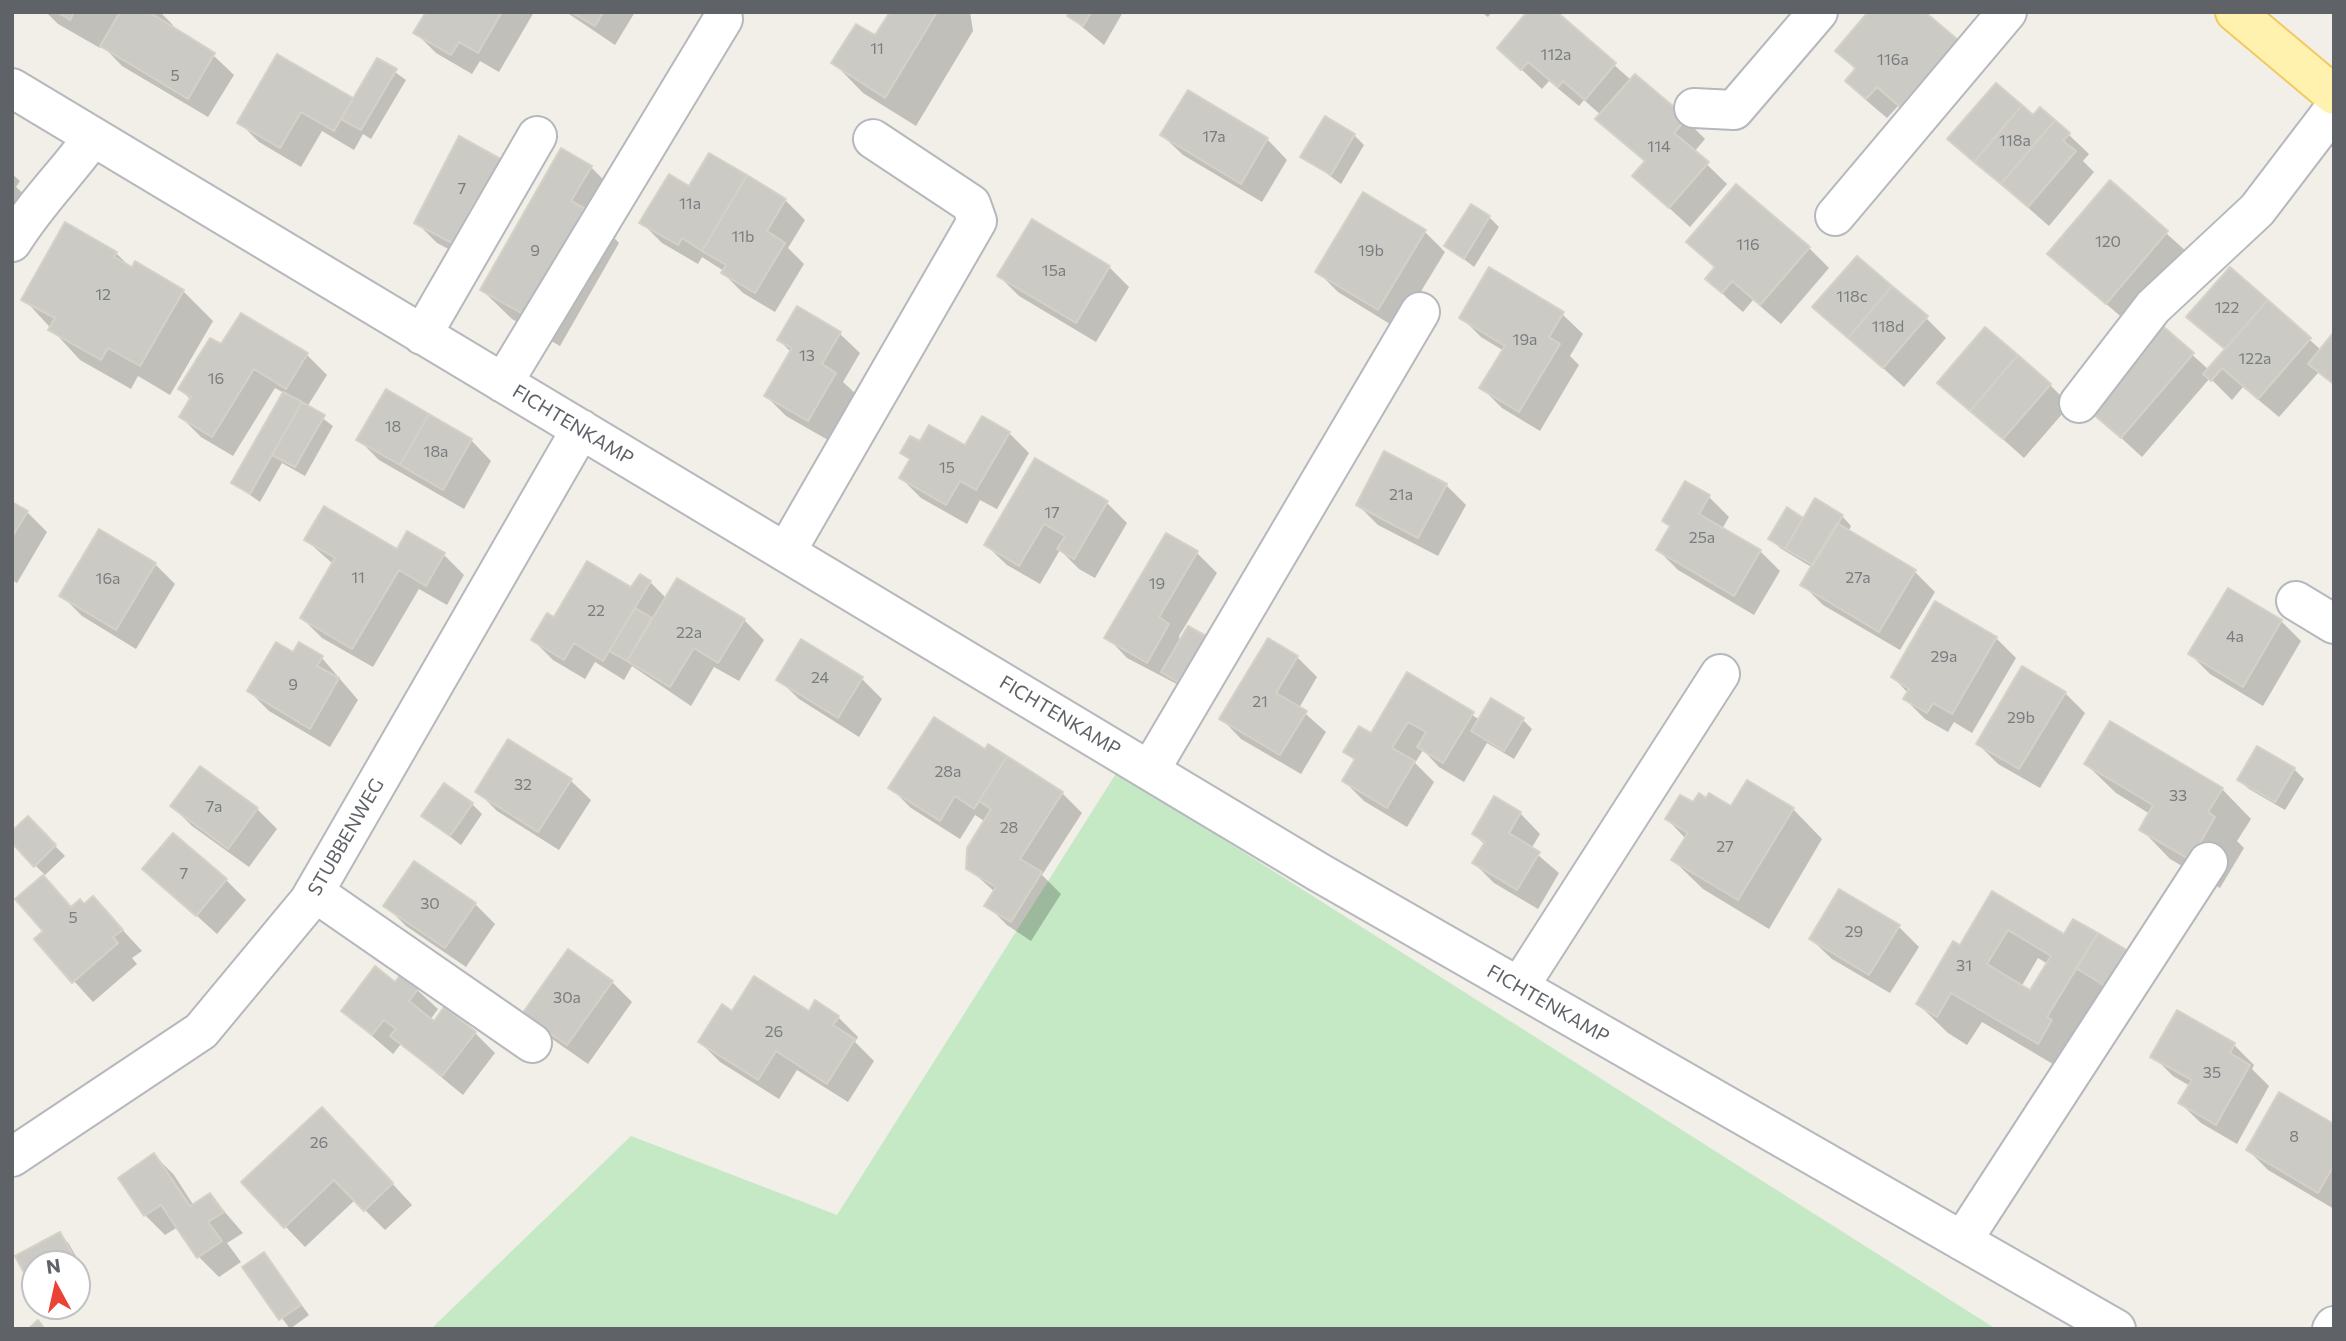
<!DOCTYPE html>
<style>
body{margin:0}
#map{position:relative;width:2346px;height:1341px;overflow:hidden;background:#f1efe8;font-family:Commissioner,sans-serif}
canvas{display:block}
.frame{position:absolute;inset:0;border:14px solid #5f6368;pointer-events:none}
.north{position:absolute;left:21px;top:1250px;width:70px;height:70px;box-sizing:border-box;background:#fff;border:2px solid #bfc1c3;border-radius:50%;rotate:352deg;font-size:19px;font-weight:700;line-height:28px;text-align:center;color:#5f6368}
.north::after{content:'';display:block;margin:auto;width:24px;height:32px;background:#ea4335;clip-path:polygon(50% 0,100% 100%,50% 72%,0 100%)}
</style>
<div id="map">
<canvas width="2346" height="1341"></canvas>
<div class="frame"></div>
<div class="north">N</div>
</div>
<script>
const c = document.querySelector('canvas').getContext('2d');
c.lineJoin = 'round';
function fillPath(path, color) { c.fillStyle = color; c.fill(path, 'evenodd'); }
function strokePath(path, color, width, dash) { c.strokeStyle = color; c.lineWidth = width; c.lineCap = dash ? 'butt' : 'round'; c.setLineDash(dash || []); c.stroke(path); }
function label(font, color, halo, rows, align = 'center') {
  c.font = font + ' Commissioner,sans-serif'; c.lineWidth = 5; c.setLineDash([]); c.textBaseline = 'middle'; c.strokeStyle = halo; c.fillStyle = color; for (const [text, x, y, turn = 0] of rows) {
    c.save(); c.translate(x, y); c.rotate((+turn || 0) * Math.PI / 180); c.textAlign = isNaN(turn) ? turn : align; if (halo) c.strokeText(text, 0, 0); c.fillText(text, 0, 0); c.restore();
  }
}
fillPath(new Path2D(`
 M1117 772 1996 1329H431L631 1136 837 1215Z`), '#c5e8c5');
fillPath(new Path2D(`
 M46 12H160L173 25 170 29 213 55 234 75 208 117 122 66 102 45 100 48 58 24Z
 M428 12H534L499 72 480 61 472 74 436 53 416 33Z
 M566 12H635L615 45Z
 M892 12H970L973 31 916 126 863 93 834 63 876 37Z
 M1071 12H1123L1104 45 1069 16Z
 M1481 12H1492L1488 17Z
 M1554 12 1631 80 1685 119 1705 139 1694 152 1727 184 1690 227 1634 176 1646 163 1598 119 1601 115 1584 100 1579 106 1549 81 1542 89 1499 48Z
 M1923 12 1977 62 1921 126 1898 106 1887 118 1867 101 1847 81 1856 70 1837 51Z
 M378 60 406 80 371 139 363 134 354 150 322 131 301 167 259 142 239 122 353 101Z
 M2033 117 2068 134 2089 154 2083 161 2094 172 2049 226 1949 139Z
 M1162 135 1267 139 1287 160 1262 202 1183 155Z
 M1354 135 1364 145 1341 184 1303 156Z
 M460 138 525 183 473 262 437 243 416 222Z
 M591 167 620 197 603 226 619 243 560 346 512 319 482 290Z
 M12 174 20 181 16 187 25 195 12 217Z
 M2110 183 2187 252 2127 322 2049 254Z
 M690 188 785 200 805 220 788 248 804 264 775 312 743 293 723 273 724 271 702 257 698 264 662 243 642 223Z
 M1489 217 1499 227 1474 267 1447 246Z
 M1425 232 1445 252 1398 329 1338 292 1318 272Z
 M1688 242 1809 248 1829 268 1781 324 1753 300 1743 312 1728 299 1708 279 1716 269Z
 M116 253 132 269 183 291 213 321 170 395 138 376 131 389 80 360 24 299Z
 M1109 267 1129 287 1096 342 1019 296 999 276Z
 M2230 269 2321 350 2334 334V385L2318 373 2279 417 2243 387 2232 400 2210 378 2142 457 2094 413 2146 352 2157 323 2209 370 2226 351 2189 317Z
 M1815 307 1926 318 1946 338 1904 387Z
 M1562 314 1583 334 1570 356 1579 365 1540 431 1502 408 1482 388 1504 351 1481 337 1461 317Z
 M241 315 307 355 327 375 307 407 333 426 305 476 282 463 260 502 233 483 284 393 275 388 233 456 201 437 181 417 191 400 180 389 221 347Z
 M839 333 860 353 843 382 856 394 828 440 786 416 766 396 791 352 779 340Z
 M1940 383 2050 385 2070 405 2024 458Z
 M1009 433 1029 453 997 509 980 500 967 524 921 498 901 478 911 461 902 453 921 443 966 448Z
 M359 440H471L491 461 464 509 379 460Z
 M1036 461 1107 503 1127 523 1095 578 1079 569 1060 550 1040 584 1007 565 986 545Z
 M1446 485 1466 505 1438 556 1378 525 1358 505Z
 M1709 497 1729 517 1722 529 1760 551 1780 571 1754 615 1678 570 1658 550 1671 528 1664 520Z
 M12 504 27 512 47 532 17 583 12 580Z
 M1787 510 1804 520 1842 516 1851 526 1848 532 1915 572 1935 592 1900 650 1823 605 1803 585 1813 568 1780 548 1770 538Z
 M408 533 444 555 464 575 447 605 419 589 373 667 322 638 302 618 333 564 306 540 397 551Z
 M1167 535 1197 553 1217 573 1179 636 1192 692 1127 658 1107 637Z
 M155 564 175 584 136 649 82 616 62 596Z
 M650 582 666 598 744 620 764 640 739 681 714 667 691 706 632 666 624 680 595 662 585 679 553 660 533 640 554 620Z
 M2281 621 2301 641 2263 706 2210 674 2190 654Z
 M1996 638 2016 658 1972 733 1954 722 1948 732 1925 719 1905 699 1908 693 1893 677Z
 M802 642 862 679 882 699 859 737 799 699 778 679Z
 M294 654 322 658 358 700 330 747 269 711 249 691Z
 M1297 657 1317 677 1299 708 1326 732 1301 774 1241 739 1221 718Z
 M1408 674 1480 720 1522 719 1532 729 1514 759 1487 743 1464 782 1439 767 1423 750 1415 763 1434 782 1407 827 1364 801 1344 781 1356 762 1346 752 1371 736Z
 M2065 693 2085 713 2040 788 1998 764 1978 744Z
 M989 746 1062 793 1082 813 1042 875 1061 894 1031 941 1007 925 987 905 995 892 968 868 986 822 975 815 960 839 911 808 891 788 985 752Z
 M2086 764 2222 789 2251 819 2237 841 2244 848 2220 888 2170 859 2141 829 2150 814 2116 793Z
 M2294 769 2304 779 2285 810 2249 789 2239 780Z
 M570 780 591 800 559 850 497 811 477 791Z
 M1495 798 1520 813 1540 834 1531 849 1559 873 1538 909 1494 883 1474 863 1485 845 1474 834Z
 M1707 800 1732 808 1793 809 1822 839 1769 929 1703 889 1673 860 1686 839 1667 819Z
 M472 804 482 814 461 845 423 816Z
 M172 806 257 809 277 829 249 867 192 826Z
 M28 819 65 856 45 875 35 865Z
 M145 869 226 880 246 900 217 934Z
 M1993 894 2064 937 2143 966 2068 1073 1982 1022 1967 1045 1948 1033 1918 1004 1960 948ZM2038 958 2048 964 2031 992 2021 987Z
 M93 898 142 951 132 958 137 964 93 1002 36 939 72 909 84 906Z
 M475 904 495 924 466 967 406 926 386 906Z
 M1898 926 1919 947 1890 993 1832 959 1811 939Z
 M402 976 438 1009 430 1020 475 1033 495 1053 463 1095 401 1044 393 1054 343 1011 396 984Z
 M612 982 632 1002 588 1064 545 1034 524 1014Z
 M733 1013H810L838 1017 858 1037 855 1042 874 1061 848 1102 797 1070 779 1099 720 1062 700 1042Z
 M2234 1045 2254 1065 2252 1069 2269 1086 2237 1144 2201 1123 2180 1103 2190 1086 2173 1076 2153 1056Z
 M2334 1126V1209L2268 1170 2248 1150Z
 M342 1129 412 1205 385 1230 355 1200 305 1247 243 1182Z
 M154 1155 174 1175 194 1206 210 1195 243 1233 227 1243 241 1262 219 1277 199 1257 178 1227 165 1235 145 1215 120 1179Z
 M60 1234 69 1244 86 1274 77 1279V1264H35V1288L18 1257Z
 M264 1254 309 1315 290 1329 245 1268Z`), '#0003');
const building = new Path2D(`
 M57 12H74L70 20Z
 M120 12H149L215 53 188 99 100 46Z
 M426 12H502L478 53 459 42 451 55 413 33Z
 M571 12H603L595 26Z
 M890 12H937L885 98 831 63 856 24 875 35Z
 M1069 12H1091L1083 26 1067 16Z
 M1527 12H1557L1616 63 1585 100 1563 81 1558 87 1528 62 1521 70 1497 48Z
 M1868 12H1925L1958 40 1900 107 1877 87 1866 99 1845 81 1856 68 1835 51Z
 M277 54 353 98 334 131 301 112 280 148 237 123Z
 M377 58 397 69 361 130 341 119Z
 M1635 74 1687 118 1674 133 1709 162 1669 208 1632 176 1645 161 1595 119Z
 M1996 83 2022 105 1974 162 1947 139Z
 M1188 90 1268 138 1241 184 1160 135Z
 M2022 105 2033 115 2040 107 2055 120 2001 184 1974 162Z
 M1325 116 1355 134 1331 175 1300 157Z
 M2055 120 2070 133 2063 141 2076 151 2028 207 2001 184Z
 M459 136 506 162 483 203 476 200 452 243 414 223Z
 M561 148 592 166 571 201 591 212 530 318 480 290Z
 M709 153 747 175 702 251 682 238 678 245 639 223 669 174 689 186Z
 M747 175 786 199 767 231 785 243 755 293 721 273 726 265 702 251Z
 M2110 180 2168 231 2106 304 2047 254Z
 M1736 184 1810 247 1760 305 1732 281 1722 293 1705 279 1715 267 1686 242Z
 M1363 192 1426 230 1378 310 1315 272Z
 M1471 204 1490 216 1464 259 1444 246Z
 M1032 219 1110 266 1076 323 997 276Z
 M65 222 117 252 114 257 132 267 135 261 184 290 140 366 108 348 101 360 48 330 55 318 21 300Z
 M1857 256 1892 286 1848 338 1812 307Z
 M1489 267 1564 312 1549 337 1560 344 1519 412 1479 388 1505 346 1459 318Z
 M2230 267 2268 300 2225 349 2186 317Z
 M1892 286 1928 316 1883 368 1848 338Z
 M2268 300 2311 338 2258 399 2222 368 2211 381 2203 374Z
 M797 306 841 332 822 364 836 373 808 421 764 396 792 348 777 340Z
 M241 313 308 353 286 389 254 369 212 437 179 417 191 397 178 389 210 338 221 344Z
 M2157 321 2194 353 2121 438 2092 413 2144 351 2136 345Z
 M1985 327 2018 355 1970 411 1937 383Z
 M2334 332V384L2308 364Z
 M2018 355 2051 384 2003 439 1970 411Z
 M386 389 429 414 400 465 356 440Z
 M283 392 302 402 250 494 231 483Z
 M302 402 325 415 295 467 272 455Z
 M429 414 472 439 443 490 400 465Z
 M982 416 1010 432 976 490 960 481 946 505 899 478 910 459 900 453 910 436 920 441 929 425 965 445Z
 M1384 451 1447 484 1418 538 1356 505Z
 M1035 458 1108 501 1074 559 1057 549 1065 536 1044 524 1019 566 984 545Z
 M1685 481 1710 495 1699 514 1761 550 1734 596 1656 550 1670 526 1662 521Z
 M1815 498 1843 515 1813 565 1785 549Z
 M12 502 28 511 12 537Z
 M324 506 397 549 407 531 445 553 426 586 399 570 352 649 300 618 335 558 304 540Z
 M1787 507 1803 518 1785 549 1768 539Z
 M1837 523 1916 570 1879 632 1800 585Z
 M99 529 156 563 116 630 59 596Z
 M1166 533 1198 551 1159 617 1169 624 1147 663 1104 638Z
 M587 561 631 587 640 574 651 581 603 661 574 643 564 660 531 640 547 613 554 617Z
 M677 578 745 619 718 663 694 648 670 687 627 661Z
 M2228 588 2282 620 2243 687 2188 654Z
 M1935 601 1997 637 1952 714 1933 703 1927 713 1903 699 1909 689 1891 677Z
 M635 608 652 618 627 661 609 651Z
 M1188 626 1208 637 1181 684 1161 672Z
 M1268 638 1298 656 1276 693 1307 711 1280 755 1219 719Z
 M801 639 863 677 838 718 776 680Z
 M276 642 293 652 299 642 323 656 317 666 339 678 310 729 247 691Z
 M2022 666 2066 692 2019 769 1976 744Z
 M1407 672 1474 712 1443 763 1417 747 1426 732 1408 722 1392 748 1415 761 1387 808 1342 781 1355 759 1343 752 1359 726 1371 733Z
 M1491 698 1524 718 1504 751 1471 731Z
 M934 717 985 749 988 744 1007 756 974 809 955 796 940 821 888 788Z
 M2110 721 2223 788 2208 812 2215 817 2190 860 2139 830 2153 805 2084 764Z
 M508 739 572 779 538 832 475 792Z
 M2257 746 2295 768 2275 802 2237 780Z
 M1007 756 1063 792 1020 859 1042 872 1011 922 984 906 996 887 966 869 967 848 991 809 979 801Z
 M200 766 258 808 228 849 170 806Z
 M1747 780 1794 808 1738 900 1671 860 1688 833 1665 819 1680 795 1693 802 1699 793 1706 798 1709 793 1731 806Z
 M444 783 473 803 450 836 421 816Z
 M1494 796 1521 812 1509 833 1540 852 1517 890 1472 863 1485 842 1472 834Z
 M28 816 56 845 34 867 12 843V831Z
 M173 833 227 879 196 916 142 869Z
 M414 861 476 903 445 948 383 906Z
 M43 875 71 907 80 899 84 904 93 896 123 930 113 937 118 943 72 983 34 939 43 931 15 899Z
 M1839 889 1900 925 1869 975 1809 939Z
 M1992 891 2064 934 2073 919 2098 933 2047 1017 2052 1020 2038 1044 1951 993 1937 1017 1916 1004 1953 941 1960 945ZM2008 930 2051 956 2030 990 1987 964Z
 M2098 933 2135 955 2113 991 2076 968Z
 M568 949 613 981 567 1045 522 1014Z
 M375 966 395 982 401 974 419 988 409 1001 434 1021 444 1007 476 1032 442 1076 390 1036 396 1029 384 1020 372 1035 341 1011Z
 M754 976 809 1011 815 1000 839 1016 833 1025 855 1039 827 1084 776 1051 758 1080 698 1042 722 1004 732 1011Z
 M2177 1010 2235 1043 2230 1053 2250 1065 2216 1125 2178 1103 2192 1080 2150 1057Z
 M2279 1092 2334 1124V1165L2318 1193 2246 1150Z
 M322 1107 393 1183 364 1211 334 1180 284 1228 241 1182Z
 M154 1153 190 1206 210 1193 224 1212 208 1222 222 1241 197 1258 161 1205 144 1216 118 1178Z
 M60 1232 78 1264H35L33 1289 15 1256Z
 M264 1252 301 1305 279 1320 242 1267Z
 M38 1320 45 1329H28Z`);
fillPath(building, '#cccac5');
strokePath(building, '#d6d1c6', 2);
const minor = new Path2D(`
 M12 88 1320 873 2116 1329
 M1694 108 1734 110 1818 12
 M1835 216 2007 12
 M12 242C35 204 67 173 93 137
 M422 335 537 136
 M503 383 723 19
 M2079 403 2153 307 2257 210 2334 109
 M786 552 977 221 971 204 873 139
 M2296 601 2334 624
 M1150 770 1420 312
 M314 892 532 1043
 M1519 987 1720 674
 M12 1157 201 1031 309 901 581 429
 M1962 1241 2208 862
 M2332 1329 2334 1326`);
const major = new Path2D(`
 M2235 12 2334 95`);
strokePath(minor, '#b5b8bc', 42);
strokePath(major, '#f2c960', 42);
strokePath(minor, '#fff', 38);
strokePath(major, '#fff2af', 38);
label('16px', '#7a7d7f', null, [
 ["11",877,49],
 ["112a",1556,55],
 ["116a",1893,60],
 ["5",175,76],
 ["17a",1214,137],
 ["118a",2015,141],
 ["114",1659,147],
 ["7",462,189],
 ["11a",690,204],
 ["11b",743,237],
 ["120",2108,242],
 ["116",1748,245],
 ["9",535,251],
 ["19b",1371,251],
 ["15a",1054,271],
 ["12",103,295],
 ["118c",1852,297],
 ["122",2227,308],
 ["118d",1888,327],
 ["19a",1525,340],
 ["13",807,356],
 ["122a",2255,359],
 ["16",216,379],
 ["18",393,427],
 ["18a",436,452],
 ["15",947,468],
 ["21a",1401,495],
 ["17",1052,513],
 ["25a",1702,538],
 ["11",358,578],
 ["27a",1858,578],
 ["16a",108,579],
 ["19",1157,584],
 ["22",596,611],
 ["22a",689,633],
 ["4a",2235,637],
 ["29a",1944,657],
 ["24",820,678],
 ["9",293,685],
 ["21",1260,702],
 ["29b",2021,718],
 ["28a",948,772],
 ["32",523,785],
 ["33",2178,796],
 ["7a",214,807],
 ["28",1009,828],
 ["27",1725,847],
 ["7",184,874],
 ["30",430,904],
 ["5",73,918],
 ["29",1854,932],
 ["31",1964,966],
 ["30a",567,998],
 ["26",774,1032],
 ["35",2212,1073],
 ["8",2294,1137],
 ["26",319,1143]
]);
label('19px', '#5f6368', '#fff', [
 ["FICHTENKAMP",573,425,31],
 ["FICHTENKAMP",1060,716,31],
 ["STUBBENWEG",346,837,-60],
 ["FICHTENKAMP",1548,1004,30]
]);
</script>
